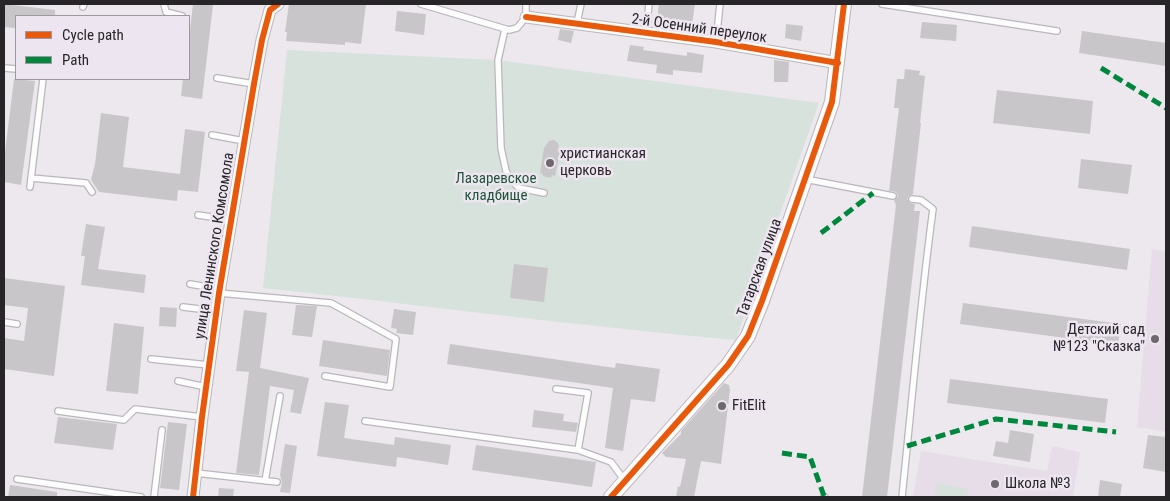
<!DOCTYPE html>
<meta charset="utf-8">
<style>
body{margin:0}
#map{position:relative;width:1170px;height:501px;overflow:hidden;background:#ece8ed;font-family:"Roboto Condensed",sans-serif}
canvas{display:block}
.frame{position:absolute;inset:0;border:5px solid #282529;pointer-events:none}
.legend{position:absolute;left:15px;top:15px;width:175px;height:65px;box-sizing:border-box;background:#ede5f0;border:1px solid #9e98a0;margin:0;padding:6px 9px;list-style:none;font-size:15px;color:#282529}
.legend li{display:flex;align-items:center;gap:10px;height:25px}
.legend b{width:25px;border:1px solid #9e98a0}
</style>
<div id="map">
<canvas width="1170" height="501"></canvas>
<div class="frame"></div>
<ul class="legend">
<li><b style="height:6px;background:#e8590c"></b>Cycle path</li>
<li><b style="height:6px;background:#00873e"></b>Path</li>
</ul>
</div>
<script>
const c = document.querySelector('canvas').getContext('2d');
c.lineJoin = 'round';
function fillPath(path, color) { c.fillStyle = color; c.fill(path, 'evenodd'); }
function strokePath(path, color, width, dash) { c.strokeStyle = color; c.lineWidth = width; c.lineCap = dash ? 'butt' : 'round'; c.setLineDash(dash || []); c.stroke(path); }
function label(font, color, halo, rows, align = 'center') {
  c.font = font + ' "Roboto Condensed",sans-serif'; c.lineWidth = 5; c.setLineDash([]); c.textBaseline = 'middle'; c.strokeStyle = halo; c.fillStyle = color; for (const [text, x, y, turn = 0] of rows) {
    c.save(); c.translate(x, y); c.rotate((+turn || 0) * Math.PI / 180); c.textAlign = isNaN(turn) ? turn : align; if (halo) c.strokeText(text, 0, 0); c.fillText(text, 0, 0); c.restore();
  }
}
fillPath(new Path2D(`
 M1152 249 1166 251V432L1137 427Z
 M1052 446 1080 452 1073 497H913L921 451 1047 471Z`), '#e6dde9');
fillPath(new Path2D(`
 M287 50 498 60 819 103 765 257C751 263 748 269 756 282L736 340C578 326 421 305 263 288Z
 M937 483 968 489 967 497H934Z`), '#d8e2dd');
fillPath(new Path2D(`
 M4 4 55 10V16H16V28L4 27Z
 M193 4 213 5 202 99 181 96 183 79H189V38Z
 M289 4H366L361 44 345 42V45L286 41 287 32H285Z
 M659 4H695L691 31 656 27Z
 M397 11 426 14 424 35 395 31Z
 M922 22 957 25 956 41 920 38Z
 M786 24 803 26 801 41 785 38Z
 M560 29 574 31 571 43 558 40Z
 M1082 31 1166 43V66L1079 53Z
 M630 45 644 47 643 50 687 56V52L704 55 702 73 673 70V75L656 73 657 65 627 61Z
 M774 60 789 62 788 82H774Z
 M905 69 920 71 919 75 925 76 920 123H921L913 194 909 196 907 199 910 203 915 204 914 211H920L887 497H862L896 205 894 200 898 196 896 192 889 191 899 108H894L897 79H904Z
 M14 79 35 81 21 185 4 182V160Z
 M997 90 1093 101 1090 134 993 123Z
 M101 113 129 117 123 167 180 174 185 129 205 132 198 192 178 190 177 201 99 192 91 180 95 164Z
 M554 140 558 143 560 152 555 176 552 175 551 178 543 176V174L540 173 544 148 549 141Z
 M1081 159 1132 165 1128 194 1078 188Z
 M86 224 105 227 98 269 146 275 144 293 81 285 85 256H81Z
 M972 226 1130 249 1127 270 969 247Z
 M514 264 548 268 544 302 510 298Z
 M4 278 65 286 54 376 4 369V338L24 341 28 308 4 305Z
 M963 303 1121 324 1118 345 960 324Z
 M296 305 317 306 312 337 292 335Z
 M160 307 177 308 176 327 159 326Z
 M394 309 416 312 413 335 396 333 397 329 391 328Z
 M244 310 267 313 260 368 309 378 301 414 290 412 294 390 270 386 259 475 236 473 249 372 236 371Z
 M114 323 144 327 138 394 106 391Z
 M323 340 390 350 387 376 319 366Z
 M450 344 615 368 616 363 660 369 655 402 631 399 623 451 605 448 613 388 447 364Z
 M950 379 1108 399 1105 423 947 403Z
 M724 383 729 385 730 390 721 464 701 461 694 497H676L678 486 680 487 686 459 666 457 662 453 681 434V431Z
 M325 402 349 405 344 438 394 445 395 437 451 445 448 465 397 457 396 467 317 456Z
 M534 410 564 414 563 421 578 423 576 432 532 427Z
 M58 417 117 424 113 450 54 443Z
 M168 422 187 424 179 490 160 488Z
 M1010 430 1034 434 1030 462 993 456 996 441 1008 443Z
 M1148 435 1166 437V472L1143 468Z
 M285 444 297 446 290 493 280 492 282 482 280 475Z
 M476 445 596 462 592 487 472 470Z
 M1100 480 1122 484 1120 497H1098Z
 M10 485 57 492V497H8Z
 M219 488 234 489 233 497H218Z`), '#c9c6ca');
const service = new Path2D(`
 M164 4 166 12 182 16
 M421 4 509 30 517 28 526 17V4
 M882 4 1057 31
 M83 7 84 4
 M577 23 581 4
 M505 29 498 60 501 148 506 171 511 180 519 188 544 193
 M646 34 649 4
 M716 42 720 4
 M4 68 16 69
 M217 78 254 84
 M212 135 244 141
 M31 178 86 183 92 192
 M805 179 893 196
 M30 187 43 79
 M198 215 231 220
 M190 284 220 289
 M219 293 331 303 396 339 390 387 325 376
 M183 307 216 311
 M4 322 17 324
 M151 359 209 365
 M178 381 206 387
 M556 389 588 393 578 450 611 462 625 481
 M58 411 124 420 135 409 202 417
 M365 421 578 450
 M196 473 277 482
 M17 479 141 497
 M265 481 280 396
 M824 496 825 497
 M154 497 162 430
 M902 497C912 401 920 305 933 209L921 200 912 199`);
const minor = new Path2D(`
 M526 17 716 42 838 63
 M193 497 202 417 219 293 254 84 262 40 270 10 278 4`);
const tertiary = new Path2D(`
 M611 497 728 365 748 336 762 301 832 102 844 4`);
strokePath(service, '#bab7bc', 8);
strokePath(minor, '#bab7bc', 13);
strokePath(tertiary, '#bab7bc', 16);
strokePath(service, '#fcfcfc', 5.5);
strokePath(minor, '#fcfcfc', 11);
strokePath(tertiary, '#fcfcfc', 14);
strokePath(new Path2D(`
 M1151 5V4
 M1101 68 1166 108
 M821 233 873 193
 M907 446 996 419 1116 432
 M782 453 810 457 824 496`), '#00873e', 5, [10, 5]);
strokePath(new Path2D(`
 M526 17 716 42 838 63
 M193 497 202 417 219 293 254 84 262 40 270 10 278 4
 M611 497 728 365 748 336 762 301 832 102 844 4`), '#e8590c', 6);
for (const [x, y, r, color] of [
 [550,163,5,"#6d696e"],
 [1155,339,5,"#6d696e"],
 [722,406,5,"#6d696e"],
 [995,484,5,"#6d696e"]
]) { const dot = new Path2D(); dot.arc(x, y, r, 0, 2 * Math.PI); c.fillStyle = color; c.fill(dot); strokePath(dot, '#ede5f0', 2); }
label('15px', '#282529', '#ede5f0', [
 ["2-й Осенний переулок",699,29,8],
 ["улица Ленинского Комсомола",215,246,-81],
 ["Татарская улица",760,268,-70]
]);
label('15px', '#282529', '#ede5f0', [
 ["христианская",560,154],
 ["церковь",560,171],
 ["Детский сад",1145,330,"right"],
 ["№123 \"Сказка\"",1145,347,"right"],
 ["FitElit",732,406],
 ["Школа №3",1005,484]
], 'left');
label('15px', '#1c5638', '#ede5f0', [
 ["Лазаревское",496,179],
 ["кладбище",496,196]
]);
</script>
